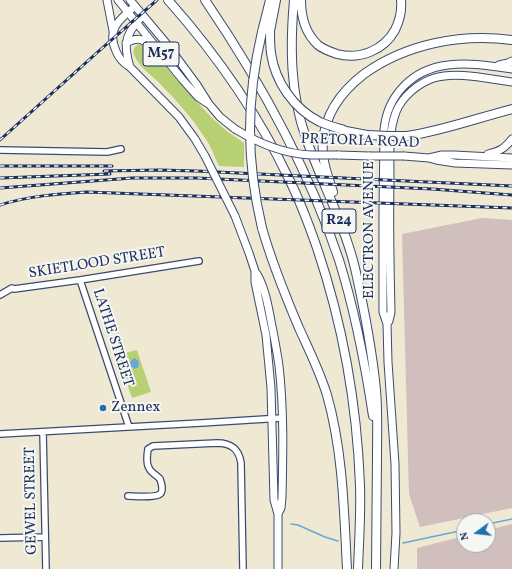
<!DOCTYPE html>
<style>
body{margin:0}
#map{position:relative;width:512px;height:569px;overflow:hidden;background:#efe9d3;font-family:Vollkorn,serif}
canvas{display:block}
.north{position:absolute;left:456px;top:513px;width:40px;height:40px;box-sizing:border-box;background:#f6f6f2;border:1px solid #9ea6b7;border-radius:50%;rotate:255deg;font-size:11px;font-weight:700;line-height:16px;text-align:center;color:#1b2f5e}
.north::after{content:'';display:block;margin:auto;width:14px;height:18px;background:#1f6fb2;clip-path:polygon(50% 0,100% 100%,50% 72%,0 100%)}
</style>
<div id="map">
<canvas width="512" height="569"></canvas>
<div class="north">N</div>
</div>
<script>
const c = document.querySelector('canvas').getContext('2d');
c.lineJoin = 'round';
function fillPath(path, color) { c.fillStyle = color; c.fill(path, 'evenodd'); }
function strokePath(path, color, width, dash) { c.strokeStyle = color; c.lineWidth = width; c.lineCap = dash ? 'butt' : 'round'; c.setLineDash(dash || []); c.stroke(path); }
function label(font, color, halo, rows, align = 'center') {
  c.font = font + ' Vollkorn,serif'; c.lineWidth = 4; c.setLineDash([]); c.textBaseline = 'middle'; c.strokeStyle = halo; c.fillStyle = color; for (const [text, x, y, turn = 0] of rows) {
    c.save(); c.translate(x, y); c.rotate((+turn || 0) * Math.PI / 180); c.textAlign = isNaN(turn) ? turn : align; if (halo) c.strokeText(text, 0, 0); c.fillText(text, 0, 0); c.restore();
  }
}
fillPath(new Path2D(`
 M482 218 512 220V508L420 527 409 494 402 234Z
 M512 524V569H417V548L464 536V545H488V530Z`), '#d1bfbd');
fillPath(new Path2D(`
 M141 43 148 46 183 87 213 119 228 132 244 143V167L219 166C215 158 212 148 207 141 195 122 180 104 164 88 155 77 141 70 135 57 131 50 135 45 141 43Z
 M137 350 151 392 132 398 117 355Z`), '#b8d074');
fillPath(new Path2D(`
 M135 358 137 360H138L139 364 138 365 139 367 134 369 133 367 131 368 129 362H131V360Z`), '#66a8da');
strokePath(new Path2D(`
 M291 524 298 525 325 537 338 541
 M488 524 512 519
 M403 543 464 530`), '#66a8da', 1.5);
const minor = new Path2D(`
 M0 150 107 152 121 149
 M80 280 129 427
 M0 295 12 288 14 289 80 280 199 261
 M43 432 46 569
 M0 434 201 423 282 418
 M128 496C134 496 156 498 160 494 162 493 162 491 162 488 162 485 161 482 160 479 157 475 151 473 149 468 146 463 147 455 148 449L153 446 217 443C231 443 239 449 241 463L243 569
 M0 538 45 537`);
const major = new Path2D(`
 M107 0 113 31
 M118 0 182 79 198 97 207 103
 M130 0 166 43 197 85 209 104 220 117 235 129
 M135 6C120 19 106 29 116 51 119 59 123 63 130 67L179 117 195 139 205 156
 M126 43C139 36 143 39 153 48
 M499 65 508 63 512 61
 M130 67C124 47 124 36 139 20
 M488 154C500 151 504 149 512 139
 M338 155 370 156
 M404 156 429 158 442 155H454L512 158
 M429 158 436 160 455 163 512 165
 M235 216 249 253 255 271V282L266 335 271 388 274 500 278 514V569
 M257 274C265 288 268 305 271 321 274 336 277 351 279 366 284 409 283 454 282 497L281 508 278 514
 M387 324 389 321 391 312C390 268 389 224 390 181 390 158 388 133 396 112 402 97 418 83 434 78 457 71 488 79 512 82
 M394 569 396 533 395 464 388 362 387 324 383 312V211L384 130C387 95 413 69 448 65 469 62 491 66 512 69`);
const highway = new Path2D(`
 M168 0C216 54 258 114 289 179 300 201 309 225 317 248 343 325 357 405 360 485 361 513 359 541 358 569
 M205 0C260 81 308 167 339 260 355 311 365 363 373 416
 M294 0C290 46 290 93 306 138 321 181 344 223 355 268 364 308 372 349 376 390 378 412 377 435 377 457 377 494 376 532 376 569
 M301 0C301 17 305 33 318 45 323 49 331 52 337 54 360 60 384 50 395 30 400 20 402 11 401 0
 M270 31 276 0
 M262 32 270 0
 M341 129 346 131 367 135
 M407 136C442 131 477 118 512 109
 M333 192C328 176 321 159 323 142 325 113 342 91 364 74 406 44 461 33 512 40
 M262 228C272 263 285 295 299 328 309 350 320 372 327 395 343 451 344 511 347 569`);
strokePath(minor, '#3b4b70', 8);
strokePath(major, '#3b4b70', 9);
strokePath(highway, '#3b4b70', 10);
strokePath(minor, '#fff', 5.5);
strokePath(major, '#fff', 7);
strokePath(highway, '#fff', 8);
const rail = new Path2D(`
 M0 140 100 50 157 0
 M0 166H112
 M104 171 160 170 196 171 512 186
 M0 178 110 174
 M0 188 132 178H197L432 189 512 195
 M0 205C28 196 57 194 87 192L512 208`);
strokePath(rail, '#1b2f5e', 3);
strokePath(rail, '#f6f6f2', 1.5, [4.5]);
const majorBridge = new Path2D(`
 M235 129C258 143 283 154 311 155 320 155 329 155 338 155
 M205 156 235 216
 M370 156H404`);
const highwayBridge = new Path2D(`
 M270 31C270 39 270 46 271 53 275 82 294 109 320 122 327 125 334 127 341 129
 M262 32C246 100 246 160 262 228
 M367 135 389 136H407`);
strokePath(majorBridge, '#3b4b70', 9, []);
strokePath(highwayBridge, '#3b4b70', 10, []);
strokePath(majorBridge, '#fff', 7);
strokePath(highwayBridge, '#fff', 8);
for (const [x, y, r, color] of [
 [103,408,4,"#1f6fb2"]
]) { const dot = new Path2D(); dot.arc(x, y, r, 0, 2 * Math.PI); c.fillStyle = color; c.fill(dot); strokePath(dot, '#f6f6f2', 1.5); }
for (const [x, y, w] of [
 [161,54,36],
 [339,221,34]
]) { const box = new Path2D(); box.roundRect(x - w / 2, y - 12, w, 24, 3); c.fillStyle = '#f6f6f2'; c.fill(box); strokePath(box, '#1b2f5e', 1); }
label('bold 14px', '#1b2f5e', null, [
 ["M57",161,54],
 ["R24",339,221]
]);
label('15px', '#1b2f5e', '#f6f6f2', [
 ["PRETORIA ROAD",360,142,2],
 ["ELECTRON AVENUE",370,230,-90],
 ["SKIETLOOD STREET",97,264,-9],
 ["LATHE STREET",112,338,72],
 ["GEWEL STREET",32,501,-91]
]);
label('15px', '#1b2f5e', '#f6f6f2', [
 ["Zennex",111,408]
], 'left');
</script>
